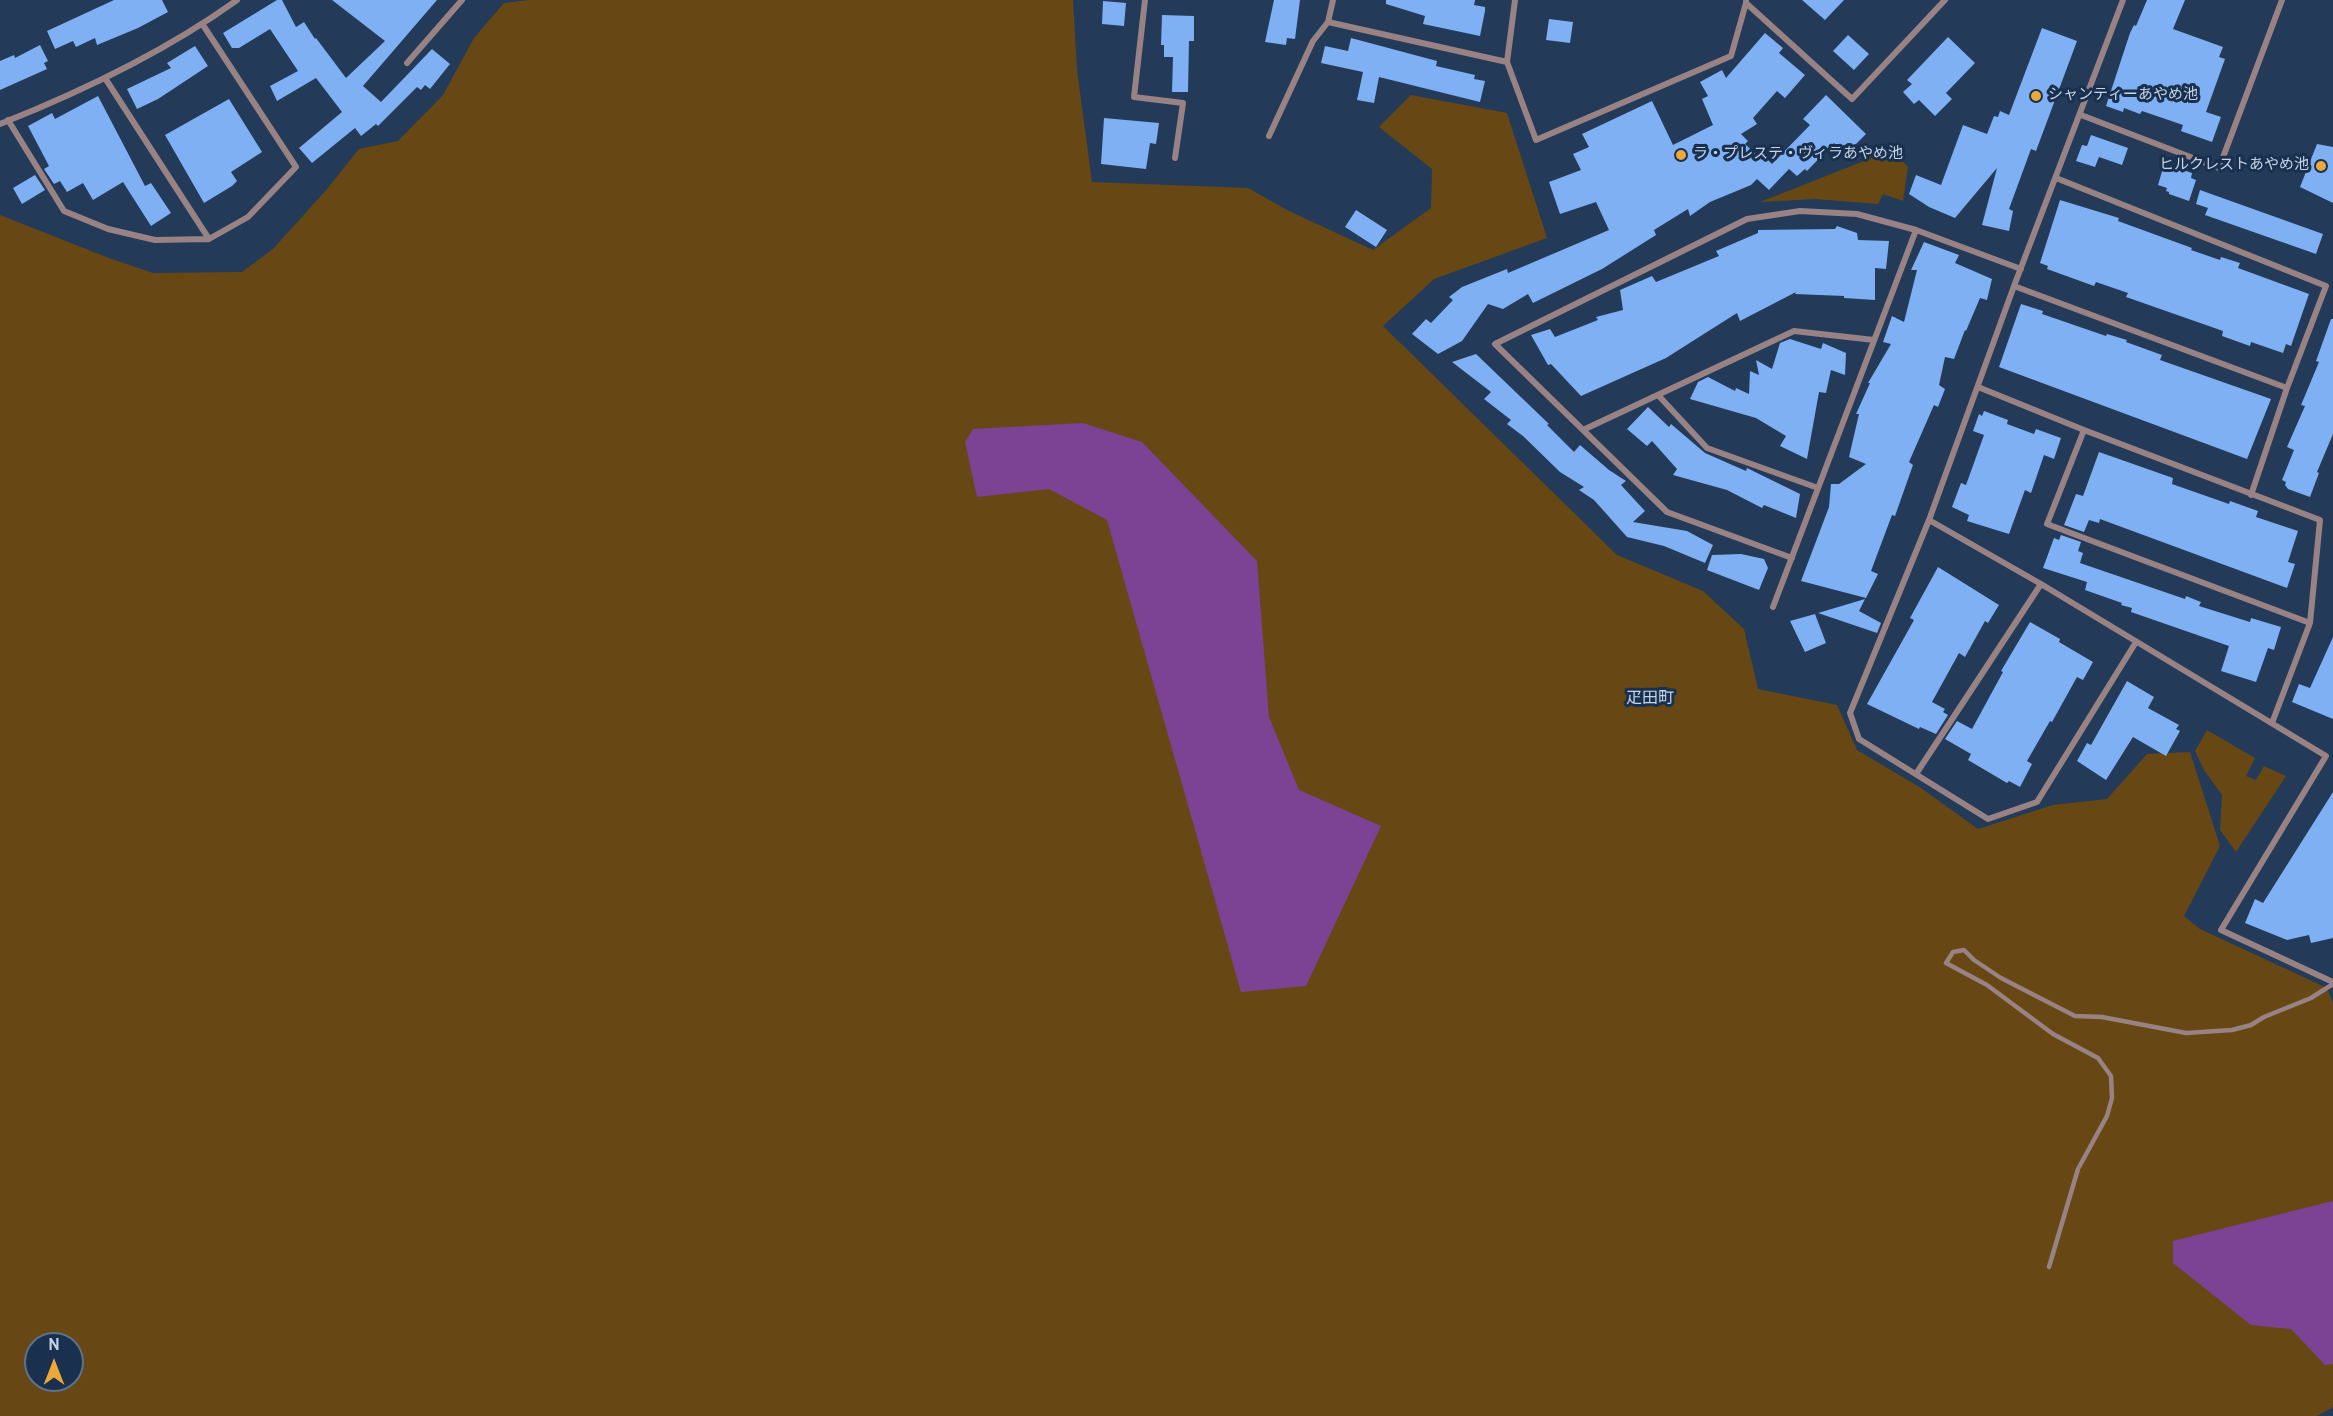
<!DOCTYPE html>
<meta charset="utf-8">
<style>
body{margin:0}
#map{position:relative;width:2333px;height:1416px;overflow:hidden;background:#233a59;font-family:Overpass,sans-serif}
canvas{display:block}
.north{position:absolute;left:24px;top:1332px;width:60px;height:60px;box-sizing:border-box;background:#19304e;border:2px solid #5e728b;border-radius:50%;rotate:0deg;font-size:16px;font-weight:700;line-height:24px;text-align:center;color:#c5d4e7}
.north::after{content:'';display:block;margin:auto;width:21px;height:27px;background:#eca93a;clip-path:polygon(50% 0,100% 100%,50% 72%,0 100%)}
</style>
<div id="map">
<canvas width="2333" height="1416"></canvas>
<div class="north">N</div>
</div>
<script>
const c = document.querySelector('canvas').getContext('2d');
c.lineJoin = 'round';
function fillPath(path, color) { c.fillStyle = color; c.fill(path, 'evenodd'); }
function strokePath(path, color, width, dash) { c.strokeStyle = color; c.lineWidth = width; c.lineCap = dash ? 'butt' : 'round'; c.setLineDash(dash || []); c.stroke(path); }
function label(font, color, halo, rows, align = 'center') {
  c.font = font + ' Overpass,"Noto Sans JP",sans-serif'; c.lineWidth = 6; c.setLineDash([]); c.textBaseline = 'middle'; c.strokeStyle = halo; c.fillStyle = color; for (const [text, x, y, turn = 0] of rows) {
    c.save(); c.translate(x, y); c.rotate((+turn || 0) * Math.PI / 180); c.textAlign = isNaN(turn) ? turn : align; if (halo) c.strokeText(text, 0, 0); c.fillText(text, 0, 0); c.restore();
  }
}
fillPath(new Path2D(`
 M529 0H1073L1077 70 1092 182 1248 188 1289 211 1373 250 1431 208 1432 169 1379 127 1411 95 1507 113 1547 238 1434 279 1383 326 1617 555 1703 591 1744 629 1758 689 1837 705 1857 750 1921 788 1978 829 2053 805 2107 799 2147 754 2190 752 2220 846 2184 916 2200 929 2327 988 2333 1003V1407L2317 1416H0V215L109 258 153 273 242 272 273 249 327 189 359 149 398 141 443 95 474 38 504 3ZM36 1344H72V1380H36Z
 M1892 150 1908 167 1903 201 1883 194 1878 204 1815 199 1760 202Z
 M2207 730 2255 758 2246 776 2256 780 2264 766 2286 776 2236 852 2220 830 2222 795 2204 770 2195 751Z`), '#674814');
fillPath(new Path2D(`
 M1083 423 1142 442 1257 561 1269 717 1299 790 1381 826 1306 986 1241 992 1107 520 1049 489 977 497 965 442 973 429Z
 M2333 1201V1364L2325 1365 2291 1329 2251 1325 2173 1263V1241Z`), '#7c4293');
fillPath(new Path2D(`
 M114 0H162L168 12 138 28 97 45 95 38 76 47 73 41 55 49 47 31Z
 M277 0H282L296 27 304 22 315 39 316 38 346 78 385 41 332 0H437L363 86 381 102 432 49 450 64 430 89 425 85 421 90 417 87 378 126 376 124 361 136 355 128 312 163 299 148 342 112 316 78 277 101 270 86 298 71 270 29 239 48H232L223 33Z
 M1274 0H1300L1295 39 1287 38 1286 45 1265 42Z
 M1386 0H1475L1474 5 1485 7V11L1480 36 1423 24 1425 16 1386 4Z
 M1802 0H1844L1825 20Z
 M2147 0H2185L2173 29 2223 47 2219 57 2225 59 2206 112 2221 117 2212 142 2181 131 2183 125 2142 111 2140 114 2124 108 2123 112 2106 106 2130 33 2134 25 2136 26Z
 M1103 1 1126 3 1124 26 1102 24Z
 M1162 15 1194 16V41H1189L1188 92H1172L1173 57H1164V45H1161Z
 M1549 19 1573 22 1570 43 1546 40Z
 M2042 28 2077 41 2036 151 2031 149 2009 209 2013 211 2009 231 1982 225 1997 168 1955 218 1929 207 1909 194 1916 175 1941 185 1963 125 1987 134 1994 116 1998 117 2000 111 2009 115Z
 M1765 33 1783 48 1779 53 1805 75 1785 98 1777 91 1753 118 1757 124 1741 134 1748 141 1745 144 1762 160 1765 157 1772 164 1810 125 1803 119 1826 95 1866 134 1846 154 1834 143 1807 171 1805 169 1797 176 1789 169 1769 190 1757 179 1751 185 1710 202 1690 216 1688 209 1654 230 1656 235 1602 269 1533 303 1528 294 1503 309 1488 304 1462 341 1438 354 1412 334 1426 319 1431 323 1453 300 1449 297 1462 287 1507 269 1508 273 1609 230 1596 202 1560 214 1549 182 1581 170 1573 154 1589 147 1582 134 1652 101 1673 145 1713 125 1702 99 1708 96 1700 82 1722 70 1726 78Z
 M1848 35 1869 54 1854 70 1833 51Z
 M1948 37 1975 63 1946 93 1952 99 1935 116 1919 100 1914 104 1903 92 1912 84 1907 80Z
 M1351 38 1437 61 1436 66 1475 75 1474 79 1485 81 1480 102 1379 77 1374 103 1357 100 1363 72 1321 63 1325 46 1348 51Z
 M40 45 48 61 44 63 47 69 0 90V61L14 55 15 58Z
 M195 46 208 66 158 99 137 109 127 89 171 68 167 63Z
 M98 96 145 186 151 183 171 213 151 226 123 182 93 200 83 183 67 192 60 181 54 184 44 169 49 166 28 126 52 113 55 119Z
 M229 99 262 152 231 172 237 181 232 186 204 203 165 135Z
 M1104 118 1159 123 1156 144 1150 143 1146 169 1101 164Z
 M2091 135 2128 148 2122 165 2099 157 2095 167 2076 161 2082 145 2087 146Z
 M2317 144 2333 147V203L2300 187Z
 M2168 165 2192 173 2191 178 2196 180 2189 201 2169 194V192L2166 191 2167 188 2158 185 2163 168 2166 169Z
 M35 175 45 190 22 204 13 188Z
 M2200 190 2323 234 2316 254 2205 215 2208 208 2196 204Z
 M2060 200 2119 218 2118 221 2192 248 2191 250 2220 260 2221 257 2240 263 2238 268 2309 294 2291 346 2286 344 2283 353 2251 342 2250 346 2222 336 2223 331 2126 297 2128 293 2096 282 2094 286 2047 269 2048 266 2040 263Z
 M1356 210 1387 230 1376 247 1345 227Z
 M1837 226 1857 233 1858 240 1889 241 1886 269 1875 268V300L1844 298V296L1795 294 1796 292 1740 321 1737 313 1666 358 1581 396 1551 364 1548 365 1531 335 1550 329 1555 337 1598 320 1596 317 1623 310 1620 290 1652 276 1656 282 1719 256 1716 251 1758 233V230L1835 229Z
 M1924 242 1959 255 1955 263 1992 279 1987 300 1980 298 1966 331 1965 330 1954 359 1945 357 1939 385 1945 389 1938 407 1934 405 1909 462 1913 465 1895 516 1892 515 1871 571 1878 574 1866 598 1801 581 1829 507 1831 484H1839L1866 464 1849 457 1859 414H1856L1870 383H1868L1891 344 1883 342 1892 316 1904 322 1917 270H1911Z
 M2021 304 2043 311 2042 314 2106 336 2107 334 2127 340 2126 342 2162 355 2160 360 2271 399 2247 459 1999 367Z
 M2331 319H2333V434L2317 472 2319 473 2310 497 2288 489 2285 485 2286 482 2282 480 2294 450 2287 447 2305 406 2301 405 2319 362 2316 361Z
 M1790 339 1821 349 1823 343 1846 353 1845 375 1831 370 1826 393 1819 392 1807 459 1780 446 1786 436 1756 418 1690 399 1698 382 1708 377 1735 391 1736 388 1749 394 1750 371 1759 375 1756 360 1772 369 1780 343Z
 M1476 354 1549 424 1547 425 1574 452 1580 445 1609 470 1626 481 1621 485 1645 511 1633 522 1687 531 1713 545 1705 563 1664 546 1627 537 1594 500 1579 490 1584 487 1560 472 1523 436 1507 424 1511 420 1484 399 1491 392 1452 362Z
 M1648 407 1669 427 1671 424 1705 453 1746 471 1747 468 1800 494 1796 518 1764 505 1762 508 1727 490 1673 475 1677 469 1652 441 1647 446 1627 429Z
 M1984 411 2008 420 2007 424 2034 434 2036 429 2061 438 2054 459 2044 455 2031 493 2025 490 2009 534 1967 521 1969 515 1952 507 1961 483 1966 485 1984 435 1973 431 1979 414 1982 416Z
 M2099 452 2173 478 2172 484 2229 504 2230 501 2258 511 2256 517 2298 531 2288 562 2295 564 2287 588 2100 519 2099 523 2089 520 2084 532 2064 525 2076 494 2083 496Z
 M2061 535 2081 542 2078 551 2083 553 2080 563 2185 599 2186 596 2201 602 2199 606 2250 622 2251 618 2281 627 2274 650 2268 648 2256 682 2221 671 2229 646 2131 612 2132 608 2121 605 2122 603 2085 590 2087 582 2043 568 2054 538 2059 540Z
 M1741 554 1764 559 1768 568 1759 590 1707 570 1712 555Z
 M1938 567 1999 605 1988 623 1985 621 1965 657 1959 653 1932 702 1945 709 1943 712 1948 715 1936 734 1920 727 1919 729 1867 704 1914 620 1910 618Z
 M1865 599 1859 611 1881 623 1877 633 1818 613Z
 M1815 614 1826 643 1805 652 1790 621Z
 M2030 622 2060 639 2059 642 2093 662 2083 680 2077 677 2052 722 2050 721 2027 761 2032 764 2020 787 2009 781 2007 783 1968 760 1971 754 1945 739 1957 721 1972 729 2003 672 2001 671Z
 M2333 637V719L2292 702 2299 684 2310 688Z
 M2127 681 2154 697 2148 708 2179 725 2176 729 2180 731 2166 756 2133 737 2106 780 2077 761 2087 743 2091 745Z
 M2333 792V938L2311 943 2309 935 2287 940 2245 923 2255 899 2263 903Z`), '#7fb0f3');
strokePath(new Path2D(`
 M2049 1267 2078 1169 2107 1116 2112 1098 2111 1076 2098 1058 2053 1034 1987 985 1946 963 1953 952 1964 950 1974 960 2001 978 2075 1016 2102 1017 2186 1033 2232 1030 2251 1025 2264 1017 2311 998 2333 984`), '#988283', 4.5);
strokePath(new Path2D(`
 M1145 0 1134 97 1183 103 1175 158
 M1515 0 1507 62 1536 140 1731 56 1746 3
 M2123 0 2014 286 1929 520 1850 713 1859 739 1988 819 2037 802 2136 642
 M1746 1V3L1852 99 1945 0
 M1328 22 1507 62
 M407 63 462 0
 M105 78 209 239
 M2081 115 2219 168 2282 0
 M8 120 64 211 108 229 155 240 209 239 248 217 296 167 203 25
 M0 124C83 91 165 52 237 0
 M1269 136 1313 41 1328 22 1333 0
 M2056 178 2326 286 2287 388 2251 495
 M2014 286 2287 388
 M1978 387 2084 430 2320 520 2310 623 2272 723
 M1658 395 1707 448 1818 488
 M1583 430 1794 331 1874 340
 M2084 430 2047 524 2310 623
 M1929 520 2041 584 2326 756 2221 930 2333 982
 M1792 558 1667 512 1495 344 1747 219 1800 211 1857 214 1916 230 2021 269
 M1773 607 1916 230
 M1916 774 2041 584`), '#988283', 6);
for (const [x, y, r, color] of [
 [2036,96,6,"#eca93a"],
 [1681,155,6,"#eca93a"],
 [2321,166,6,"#eca93a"]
]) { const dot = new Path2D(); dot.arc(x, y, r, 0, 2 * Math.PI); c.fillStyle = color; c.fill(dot); strokePath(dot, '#19304e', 2); }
label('15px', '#c5d4e7', '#19304e', [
 ["シャンティーあやめ池",2048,96],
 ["ラ・プレステ・ヴィラあやめ池",1693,155],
 ["ヒルクレストあやめ池",2309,166,"right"]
], 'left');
label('16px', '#c5d4e7', '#19304e', [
 ["疋田町",1650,700]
]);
</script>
